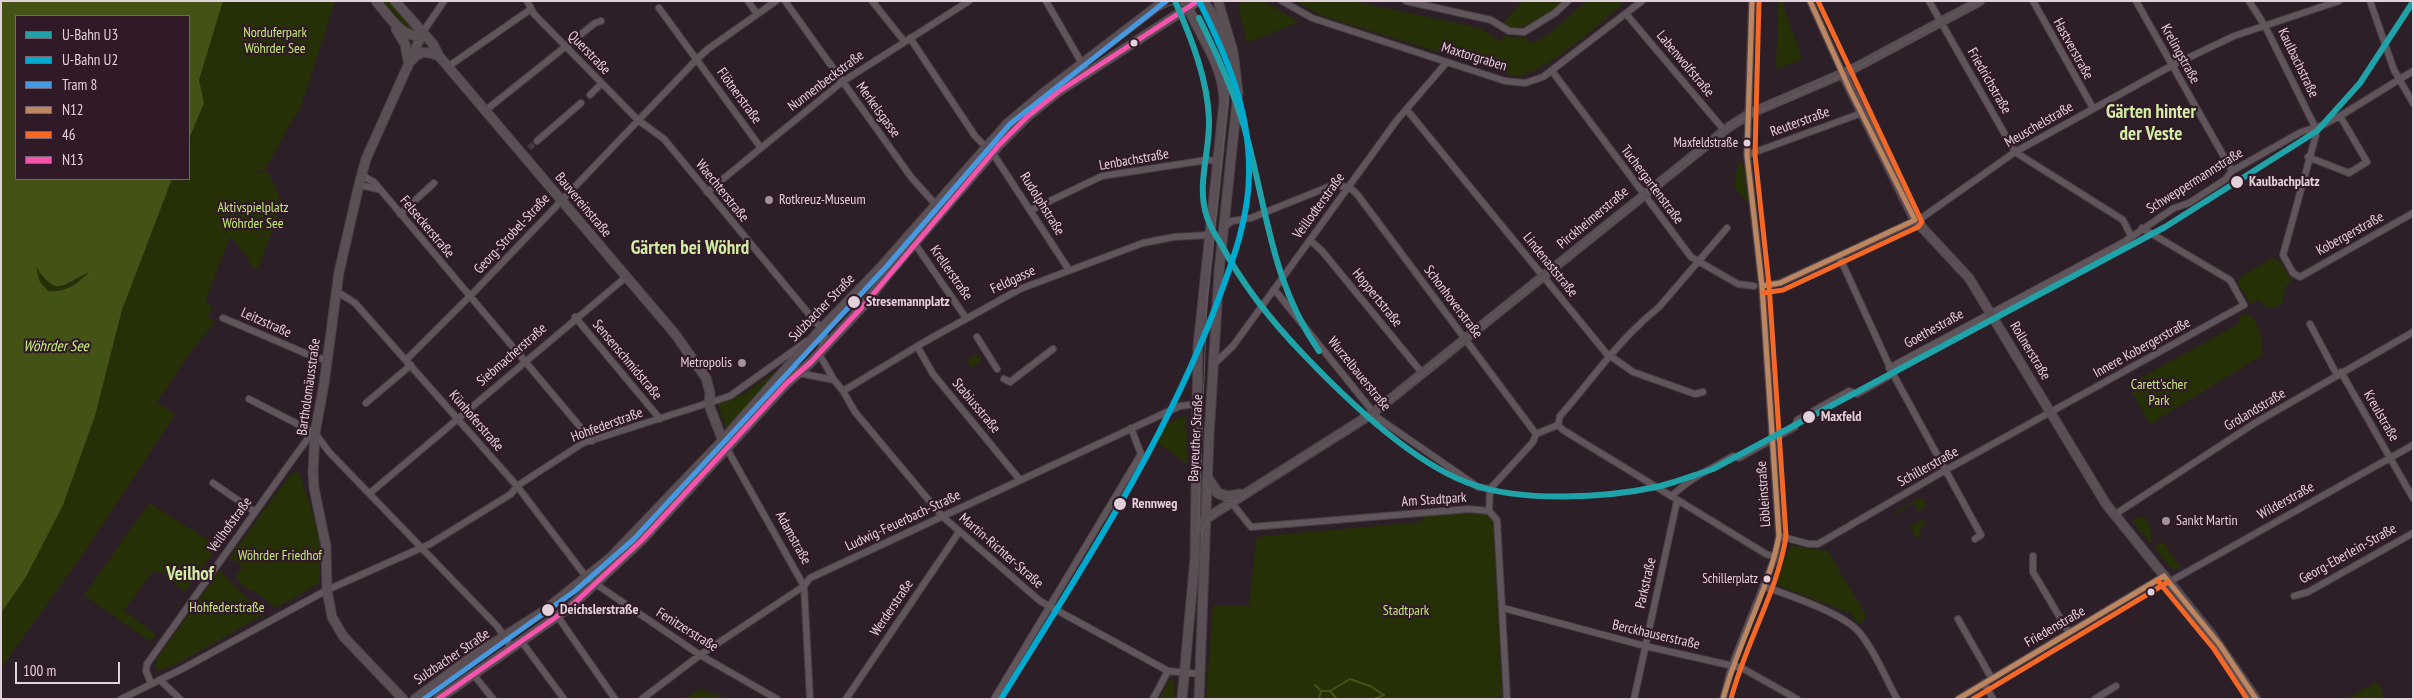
<!DOCTYPE html>
<meta charset="utf-8">
<style>
body{margin:0}
#map{position:relative;width:2414px;height:700px;overflow:hidden;background:#2c1f27;font-family:"PT Sans Narrow",sans-serif}
canvas{display:block}
.frame{position:absolute;inset:0;border:2px solid #e2d1da;pointer-events:none}
.legend{position:absolute;left:15px;top:15px;width:175px;height:165px;box-sizing:border-box;background:#311a28;border:1px solid #78636f;margin:0;padding:6px 9px;list-style:none;font-size:15px;color:#e2d1da}
.legend li{display:flex;align-items:center;gap:10px;height:25px}
.legend b{width:25px;border:1px solid #78636f}
.scale{position:absolute;left:15px;top:662px;width:105px;height:22px;box-sizing:border-box;border:2px solid #e2d1da;border-top:0;padding-left:6px;font-size:15px;line-height:18px;white-space:nowrap;color:#e2d1da;-webkit-text-stroke:4px #311a28;paint-order:stroke}
</style>
<div id="map">
<canvas width="2414" height="700"></canvas>
<div class="frame"></div>
<ul class="legend">
<li><b style="height:6px;background:#20a3a8"></b>U-Bahn U3</li>
<li><b style="height:6px;background:#00a9ce"></b>U-Bahn U2</li>
<li><b style="height:6px;background:#4699e1"></b>Tram 8</li>
<li><b style="height:6px;background:#bb8660"></b>N12</li>
<li><b style="height:6px;background:#f36827"></b>46</li>
<li><b style="height:6px;background:#f653ac"></b>N13</li>
</ul>
<div class="scale">100 m</div>
</div>
<script>
const c = document.querySelector('canvas').getContext('2d');
c.lineJoin = 'round';
function fillPath(path, color) { c.fillStyle = color; c.fill(path, 'evenodd'); }
function strokePath(path, color, width, dash) { c.strokeStyle = color; c.lineWidth = width; c.lineCap = dash ? 'butt' : 'round'; c.setLineDash(dash || []); c.stroke(path); }
function label(font, color, halo, rows, align = 'center') {
  c.font = font + ' "PT Sans Narrow",sans-serif'; c.lineWidth = 4.5; c.setLineDash([]); c.textBaseline = 'middle'; c.strokeStyle = halo; c.fillStyle = color; for (const [text, x, y, turn = 0] of rows) {
    c.save(); c.translate(x, y); c.rotate((+turn || 0) * Math.PI / 180); c.textAlign = isNaN(turn) ? turn : align; if (halo) c.strokeText(text, 0, 0); c.fillText(text, 0, 0); c.restore();
  }
}
fillPath(new Path2D(`
 M223 1H335L301 107 294 117 266 169 254 173 268 172 281 200 277 219 258 269 252 268 247 256 230 237 206 299 212 309 208 317 216 321 193 349 157 402 175 415 79 560 1 668V613L26 577 63 505 95 416 122 310 172 179H189V139L204 103 199 80Z
 M381 1H392L412 27 408 33Z
 M1240 1H1263L1299 22 1247 43 1239 11Z
 M1295 1H1353L1480 28 1501 41 1504 36 1527 38 1531 44 1550 33 1587 1H1626C1593 29 1559 63 1518 77L1320 15Z
 M1523 1H1565L1535 24 1510 29 1503 23Z
 M1778 1H1782L1802 59 1776 70Z
 M1738 161H1741L1745 172 1748 204 1734 187Z
 M2272 258 2280 261 2290 278 2291 283 2285 287 2283 302 2276 307 2268 308 2258 300 2250 304 2238 283 2240 277Z
 M36 267 52 285 71 283 89 271C80 285 64 293 48 291L40 282Z
 M2246 313C2261 321 2261 339 2263 355L2150 424 2128 385 2238 324 2240 316Z
 M976 354 982 360 972 368 967 361Z
 M777 370 726 429 718 404 744 394Z
 M1183 416 1186 417 1187 464 1157 442 1159 438 1157 429Z
 M299 472 320 536V583L276 608 252 589 250 591 239 583 240 581 235 576 243 568 230 557 290 475Z
 M1921 497 1927 506 1918 511 1914 503 1895 514 1894 512Z
 M149 503 218 546 185 592 160 571 158 574 153 571 124 611 156 634 151 642 84 595Z
 M1465 512 1487 515 1493 520 1502 699H1206L1213 605H1249L1256 539 1263 536 1423 522 1422 517Z
 M2137 517 2145 518 2151 528 2152 545 2132 521Z
 M1923 519 1926 524 1919 528 1922 534 1916 538 1910 526Z
 M2160 542 2164 543 2180 567 2173 571 2154 547Z
 M1791 545 1828 551 1867 617 1859 624 1853 620 1854 615 1774 584Z
 M220 570 263 615 178 663 158 671 155 667 156 660Z
 M1174 679 1175 699H1159L1169 681Z
 M2378 682 2385 699H2345Z
 M701 688C709 694 718 693 727 699H684Z`), '#263006');
fillPath(new Path2D(`
 M1 1H223L199 80 204 103 189 139V16H16V179H172L122 310 95 416 63 505 26 577 1 613ZM36 267C57 298 62 285 89 272 78 284 65 293 48 291L40 282Z`), '#425315');
strokePath(new Path2D(`
 M1315 685 1321 691
 M1321 691H1330L1350 679 1370 686 1384 695 1374 699
 M1330 691 1337 699
 M1319 699 1321 691`), '#425315', 2);
strokePath(new Path2D(`
 M529 148 537 141`), '#473a42', 6, [6, 3]);
const street = new Path2D(`
 M527 1 534 14 638 120 664 139 823 331 825 337 821 349
 M748 1 757 14
 M785 1 911 177 936 205
 M872 1 904 41
 M1046 1 1087 72
 M1282 1 1312 18 1505 81 1525 83 1543 77 1642 1
 M1406 1 1491 20 1509 31 1524 32 1555 13 1568 1
 M1810 1 1843 74
 M1929 1 2015 152 2123 220 2131 236
 M2033 1 2093 108
 M2136 1 2232 171
 M2249 1 2265 26 2315 127 2316 135 2283 255 2293 273 2300 277 2413 213
 M2370 1 2394 70 2413 103
 M659 8 761 148
 M1627 15 1724 130
 M423 32 444 1
 M910 38 975 136 986 147
 M449 66 531 9
 M1552 71 1691 257 1738 284 1754 286
 M590 95 601 84
 M486 110 595 23 601 21
 M1407 110 1606 353 1633 372 1695 394 1703 392
 M537 141 581 103
 M992 152 1069 270
 M1747 155 1862 113
 M2308 157 2349 173 2367 162 2340 116
 M361 175 374 182 592 441
 M359 185 378 189
 M1349 187 1357 194 1536 434
 M707 192 842 82 969 1
 M1031 210 1102 176 1207 160 1218 161
 M400 214 434 183
 M1223 228 1232 221 1251 218 1333 185 1349 187
 M1310 240 1322 251 1423 374
 M913 241 966 318
 M1839 256 1893 374 1981 535 1975 539
 M1762 286 1780 283 1923 217 2015 152 2171 66 2234 36 2339 1
 M1274 289 1378 418 1478 487 1490 489
 M336 291 355 303 517 486 587 578 700 655 777 699
 M575 317 660 419
 M223 318 314 357 327 360
 M2310 324 2337 375
 M977 337 997 369
 M917 346 933 374 1020 480
 M796 359 794 368 799 373 834 380 843 391 855 412 942 516 1040 601 1168 671 1200 674
 M822 359 834 380
 M406 360 477 289 697 59 708 49 776 1
 M1213 365 1233 346 1397 120 1447 62
 M1889 368 2124 242 2174 208 2189 203 2226 179 2232 171 2301 132 2323 125 2340 116 2413 71
 M2341 372 2413 498
 M1004 379 1010 382 1053 349
 M843 391 926 341 1020 289 1143 243 1174 237 1209 235
 M249 399 315 433
 M366 403 411 365
 M1558 425 1563 430 1766 554 1775 557
 M315 433 329 452 497 626 512 648
 M727 449 804 586 810 699
 M213 483 255 512
 M370 493 626 277
 M1672 496C1688 479 1713 468 1733 456L1739 458 1795 427 1797 420 1849 391 1857 394 1893 374
 M1231 502 1251 527 1469 509 1489 511 1497 520 1507 699
 M1489 511 1490 489 1533 442 1536 434 1558 425 1560 416C1587 386 1610 351 1640 324 1646 317 1653 313 1660 306L1727 228
 M2114 515 2255 423 2413 332
 M1779 536 1809 544H1818L1944 471 2244 305 2230 280 2142 228
 M2033 556V572L2069 633
 M2169 582 2413 445
 M1763 586C1788 595 1843 613 1859 632 1875 651 1885 677 1897 699
 M2294 596 2308 592 2413 533
 M1503 608 1645 646 1742 668 1797 699
 M558 617 615 699
 M1958 619 1992 679
 M522 642 564 699
 M473 674 493 699
 M160 680 180 699
 M151 683 146 671 147 664 285 470 309 437 315 433
 M1984 683 1993 699
 M121 699 182 669 327 590 430 544 511 494 517 486 583 443 730 396 807 341
 M642 699 700 655 804 586 810 578 1180 406 1196 404
 M846 699 959 532
 M994 699 1141 454 1131 428
 M1153 699 1168 671
 M1634 699 1677 501
 M1723 699 1732 665 1775 557 1779 536 1762 286 1747 155 1752 1
 M1958 699 2164 576
 M2095 699 2116 686`);
const secondary = new Path2D(`
 M376 1C386 13 406 44 422 33
 M395 1 433 44 439 56 675 334 706 378 710 393 709 405 724 444
 M1203 1 1211 12 1229 52
 M396 29 405 44 408 60
 M411 61C420 50 426 51 439 56
 M1843 74 1915 220 1969 278 2106 504 2212 635 2256 699
 M1208 478 1218 493 1228 496 1240 494
 M1195 532 1206 519 1218 511 1373 413 1729 127 1751 113 1851 70 1980 1
 M403 699 343 636 332 617 327 590 326 546 314 488 313 472 315 433 324 384 339 272 359 185 366 159 423 32
 M415 699 473 656 541 613 610 558 723 440 821 329 882 266 1007 124 1046 91 1164 1
 M438 699 569 608 642 540 787 383 811 362 864 305 888 274 999 145 1028 116 1058 92 1198 1
 M1182 699 1195 558 1198 346 1224 102C1224 65 1199 35 1185 1
 M1199 699 1209 436 1219 272 1238 92 1233 51 1218 1`);
strokePath(street, '#493d44', 8);
strokePath(secondary, '#493d44', 11);
strokePath(street, '#60555a', 6);
strokePath(secondary, '#5b4f56', 9);
strokePath(new Path2D(`
 M1160 10 1170 5 1180 4 1187 6 1196 13 1220 56 1229 92 1207 302 1198 534
 M1203 479C1206 494 1220 504 1236 500
 M1201 540 1203 529 1211 517 1370 417 1721 132 1750 115 1843 75 1978 1`), '#635a5f', 1);
strokePath(new Path2D(`
 M1762 286 1780 283 1915 220 1850 90 1810 1
 M2164 576 2220 645 2256 699
 M1723 699C1738 643 1768 592 1779 536L1762 286 1747 155 1752 1
 M1958 699 2164 576`), '#bb8660', 5);
strokePath(new Path2D(`
 M1763 293 1783 290 1918 227 1922 222 1818 1
 M2158 581 2214 649 2247 699
 M1731 699C1745 644 1778 591 1786 536L1769 285 1755 155 1759 1
 M1973 699 2168 582`), '#f36827', 5);
strokePath(new Path2D(`
 M438 699 569 608 642 540 787 383 811 362 864 305 999 145 1028 116 1058 92 1198 1`), '#f653ac', 5);
strokePath(new Path2D(`
 M424 699 575 591 634 539 887 266 1010 124 1166 1`), '#4699e1', 5);
strokePath(new Path2D(`
 M1175 1C1191 37 1208 80 1209 120 1210 153 1196 185 1207 217 1210 227 1216 236 1221 244 1243 286 1272 322 1305 356 1347 400 1416 466 1474 485 1523 502 1605 498 1656 487 1675 483 1694 475 1713 469L2165 227 2317 131 2360 83 2413 2
 M1199 18C1219 58 1237 98 1248 141 1268 218 1273 284 1319 351`), '#20a3a8', 6);
strokePath(new Path2D(`
 M1001 699C1080 571 1164 445 1217 303 1233 261 1250 215 1249 169 1249 108 1226 55 1199 1`), '#00a9ce', 6);
for (const [x, y, r, color] of [
 [1134,43,4.5,"#e2d1da"],
 [1747,143,4.5,"#e2d1da"],
 [2237,182,7,"#e2d1da"],
 [769,200,5,"#a2939b"],
 [854,302,7,"#e2d1da"],
 [742,363,5,"#a2939b"],
 [1809,417,7,"#e2d1da"],
 [1120,504,7,"#e2d1da"],
 [2166,521,5,"#a2939b"],
 [1767,579,4.5,"#e2d1da"],
 [2151,592,4.5,"#e2d1da"],
 [548,610,7,"#e2d1da"]
]) { const dot = new Path2D(); dot.arc(x, y, r, 0, 2 * Math.PI); c.fillStyle = color; c.fill(dot); strokePath(dot, '#311a28', 2); }
label('13px', '#e2d1da', '#311a28', [
 ["Maxfeldstraße",1738,143],
 ["Schillerplatz",1758,579]
], 'right');
label('14px', '#c3e975', '#311a28', [
 ["Norduferpark",275,33],
 ["Wöhrder See",275,49],
 ["Aktivspielplatz",253,208],
 ["Wöhrder See",253,224],
 ["Carett'scher",2159,385],
 ["Park",2159,401],
 ["Wöhrder Friedhof",280,556],
 ["Hohfederstraße",227,608],
 ["Stadtpark",1406,611]
]);
label('14px', '#e2d1da', '#311a28', [
 ["Hastverstraße",2073,49,61],
 ["Querstraße",589,53,46],
 ["Krelingstraße",2180,54,61],
 ["Maxtorgraben",1474,57,17],
 ["Kaulbachstraße",2298,63,64],
 ["Labenwolfstraße",1685,64,50],
 ["Nunnenbeckstraße",826,81,-37],
 ["Friedrichstraße",1989,81,60],
 ["Flötnerstraße",739,96,54],
 ["Merkelsgasse",878,110,54],
 ["Reuterstraße",1800,122,-20],
 ["Meuschelstraße",2039,125,-30],
 ["Lenbachstraße",1134,160,-10],
 ["Schweppermannstraße",2195,181,-32],
 ["Tuchergartenstraße",1652,185,53],
 ["Waechterstraße",722,191,51],
 ["Rudolphstraße",1042,204,58],
 ["Bauvereinstraße",583,205,50],
 ["Veillodterstraße",1319,206,-54],
 ["Pirckheimerstraße",1593,218,-40],
 ["Felseckerstraße",427,227,50],
 ["Georg-Strobel-Straße",512,234,-47],
 ["Kobergerstraße",2350,234,-29],
 ["Lindenaststraße",1550,265,51],
 ["Krellerstraße",951,273,55],
 ["Feldgasse",1013,280,-25],
 ["Hoppertstraße",1377,298,51],
 ["Schonhoverstraße",1453,302,53],
 ["Sulzbacher Straße",822,308,-46],
 ["Leitzstraße",266,323,24],
 ["Goethestraße",1934,329,-29],
 ["Innere Kobergerstraße",2142,348,-29],
 ["Rollnerstraße",2030,351,59],
 ["Siebmacherstraße",512,355,-41],
 ["Sensenschmidstraße",627,360,50],
 ["Wurzelbauerstraße",1359,374,51],
 ["Bartholomäusstraße",309,387,-82],
 ["Stabiusstraße",976,406,50],
 ["Grolandstraße",2255,410,-31],
 ["Kreulstraße",2381,416,60],
 ["Künhoferstraße",476,421,49],
 ["Hohfederstraße",607,425,-20],
 ["Bayreuther Straße",1196,438,-87],
 ["Schillerstraße",1928,467,-29],
 ["Löbleinstraße",1764,494,-94],
 ["Am Stadtpark",1434,500,-4],
 ["Wilderstraße",2286,501,-29],
 ["Ludwig-Feuerbach-Straße",903,521,-25],
 ["Veilhofstraße",230,525,-54],
 ["Adamstraße",793,538,61],
 ["Martin-Richter-Straße",1001,551,41],
 ["Georg-Eberlein-Straße",2348,554,-29],
 ["Parkstraße",1646,583,-77],
 ["Werderstraße",892,608,-56],
 ["Friedenstraße",2055,627,-30],
 ["Fenitzerstraße",687,630,32],
 ["Berckhauserstraße",1656,635,13],
 ["Sulzbacher Straße",452,657,-34]
]);
label('bold 14px', '#e2d1da', '#311a28', [
 ["Kaulbachplatz",2249,182],
 ["Stresemannplatz",866,302],
 ["Maxfeld",1821,417],
 ["Rennweg",1132,504],
 ["Deichslerstraße",560,610]
], 'left');
label('14px', '#e2d1da', '#311a28', [
 ["Rotkreuz-Museum",779,200],
 ["Metropolis",732,363,"right"],
 ["Sankt Martin",2176,521]
], 'left');
label('italic 15px', '#c9f07b', '#311a28', [
 ["Wöhrder See",56,347]
]);
label('bold 19px', '#d2eda3', '#311a28', [
 ["Gärten hinter",2151,113],
 ["der Veste",2151,135],
 ["Gärten bei Wöhrd",690,249],
 ["Veilhof",190,575]
]);
</script>
